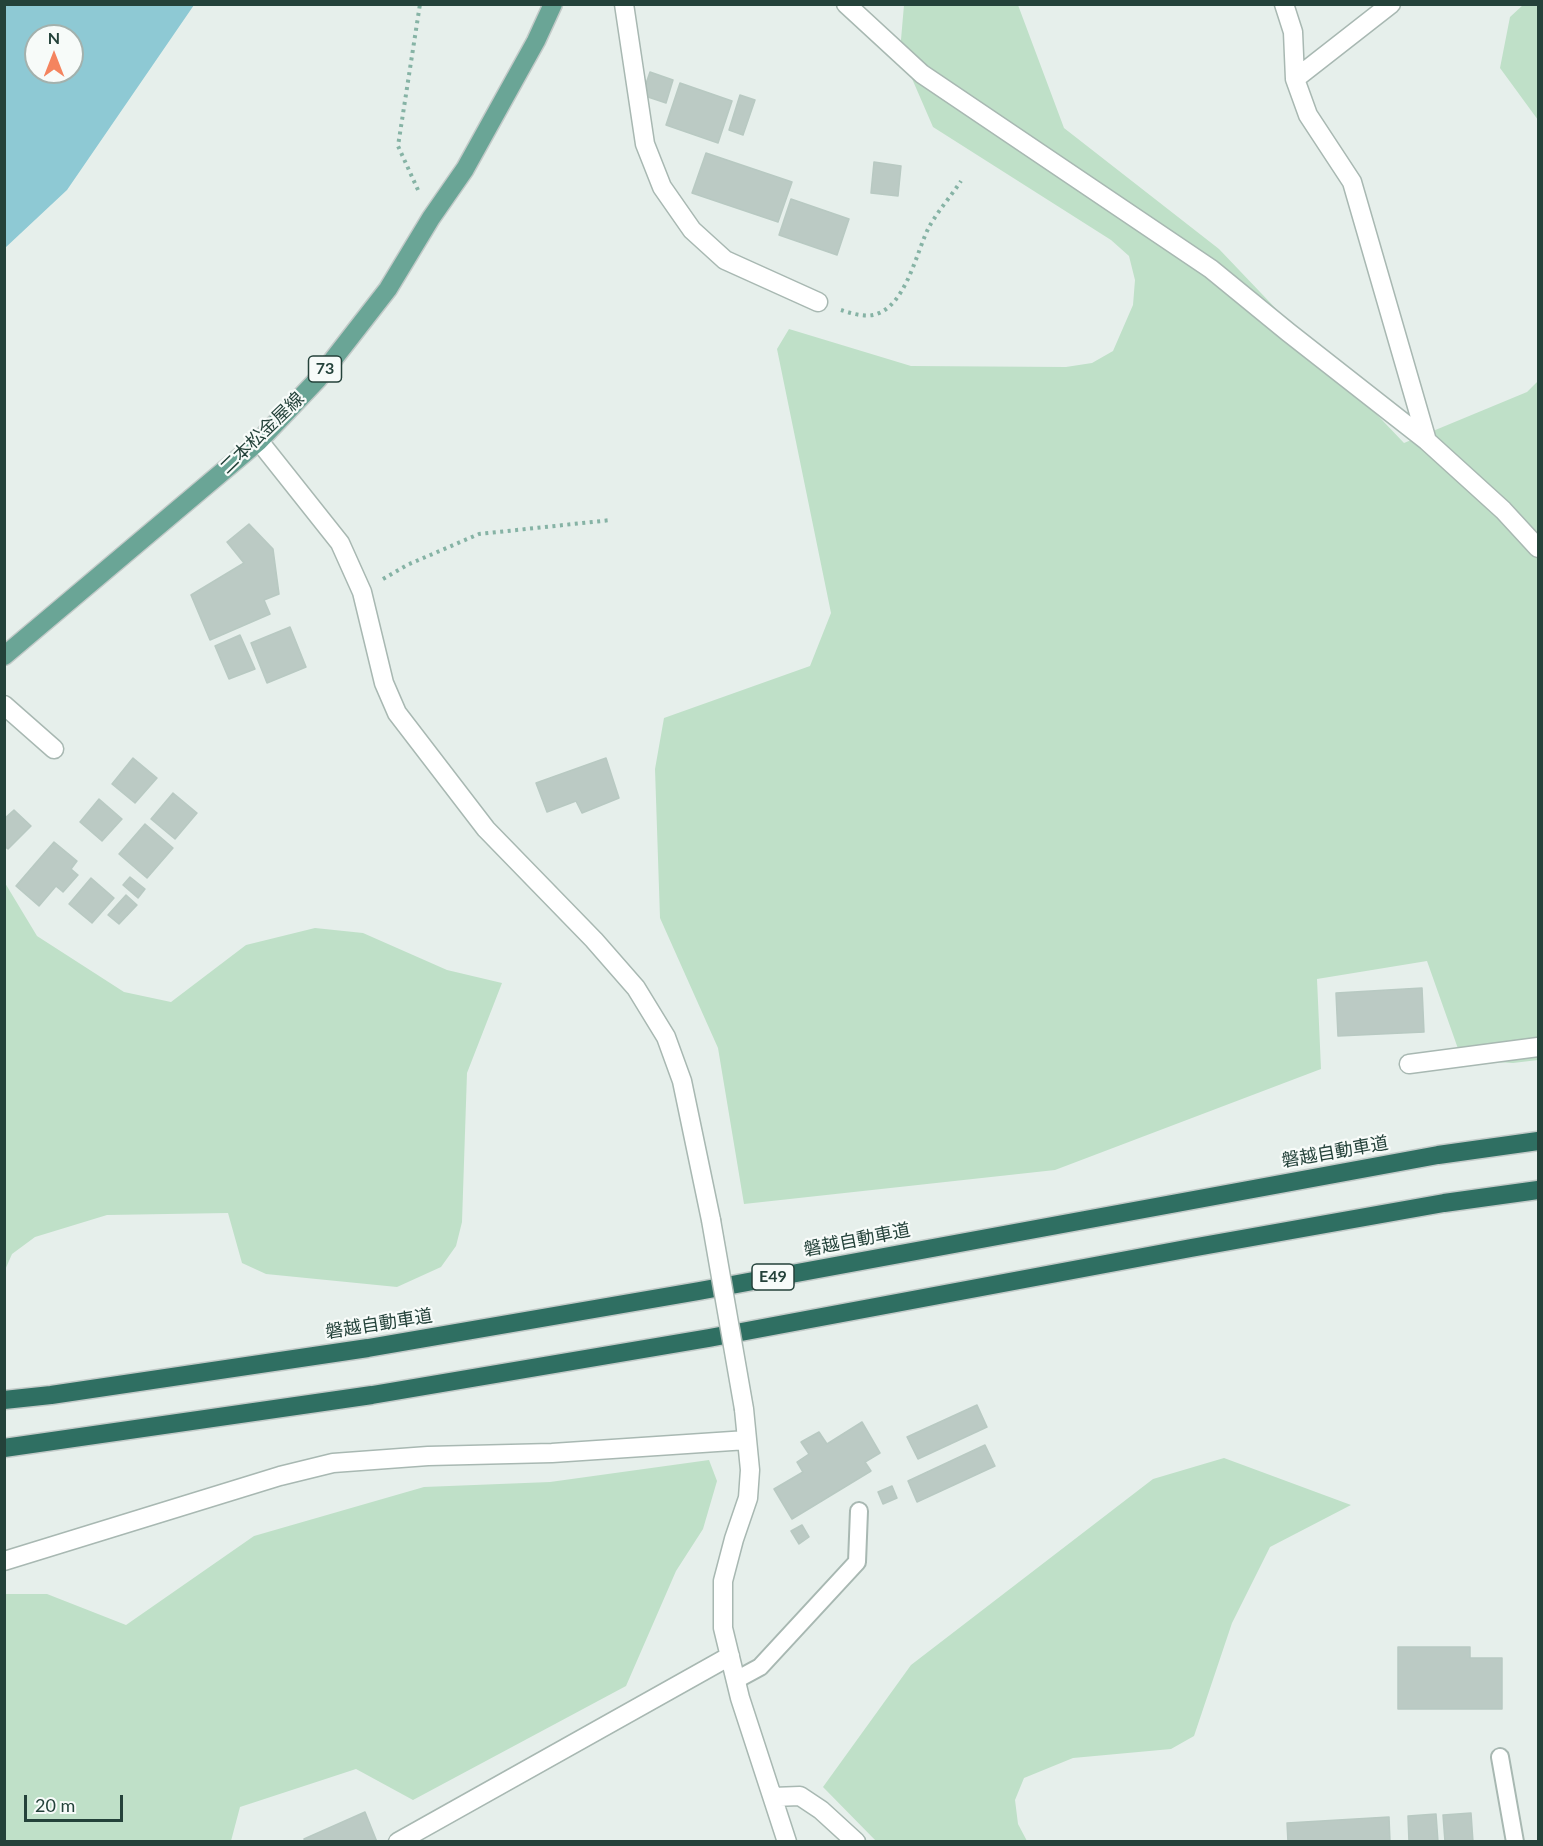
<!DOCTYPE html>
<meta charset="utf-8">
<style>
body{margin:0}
#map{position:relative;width:1543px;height:1846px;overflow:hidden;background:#e6efeb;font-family:Lato,sans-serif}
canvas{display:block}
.frame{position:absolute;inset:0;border:6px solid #24423a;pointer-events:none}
.north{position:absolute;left:24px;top:24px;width:60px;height:60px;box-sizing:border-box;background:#f7fbf9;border:2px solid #a3b1ad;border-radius:50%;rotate:0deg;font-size:16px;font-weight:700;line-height:24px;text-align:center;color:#24423a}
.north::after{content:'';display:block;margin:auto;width:21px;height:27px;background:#f4845f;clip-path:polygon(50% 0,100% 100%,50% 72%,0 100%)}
.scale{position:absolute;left:24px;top:1795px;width:99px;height:27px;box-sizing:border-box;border:3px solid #24423a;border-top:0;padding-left:8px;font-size:18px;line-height:21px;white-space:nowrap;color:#24423a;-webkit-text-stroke:4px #f7fbf9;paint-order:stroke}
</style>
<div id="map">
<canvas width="1543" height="1846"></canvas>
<div class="frame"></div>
<div class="north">N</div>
<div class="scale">20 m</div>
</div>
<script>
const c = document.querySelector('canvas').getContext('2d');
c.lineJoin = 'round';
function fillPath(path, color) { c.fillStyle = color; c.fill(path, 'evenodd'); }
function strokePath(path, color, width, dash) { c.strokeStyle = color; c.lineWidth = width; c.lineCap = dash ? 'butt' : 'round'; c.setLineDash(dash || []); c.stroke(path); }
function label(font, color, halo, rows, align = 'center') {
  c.font = font + ' Lato,"Noto Sans JP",sans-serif'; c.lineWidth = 4.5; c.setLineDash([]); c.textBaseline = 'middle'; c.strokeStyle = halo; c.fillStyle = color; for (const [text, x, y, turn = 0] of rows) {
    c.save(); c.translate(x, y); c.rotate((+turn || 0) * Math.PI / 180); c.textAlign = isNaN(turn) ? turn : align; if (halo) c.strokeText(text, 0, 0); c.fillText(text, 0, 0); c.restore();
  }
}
fillPath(new Path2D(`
 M904 5H1018L1064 128 1219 249 1404 443 1527 392 1538 381V1060L1513 1063 1462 1060 1427 961 1317 979 1321 1069 1055 1170 744 1204 718 1048 660 918 655 769 664 718 810 666 831 613 777 349 789 329 911 366 1066 367 1092 363 1113 351 1133 305 1135 280 1129 256 1111 240 933 127 900 51Z
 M1523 5H1538V120L1500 68 1510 17Z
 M5 883 37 936 124 992 171 1002 246 945 315 928 363 933 447 970 502 983 467 1073 462 1222 456 1246 441 1267 397 1287 266 1274 242 1263 228 1213 107 1215 35 1237 12 1254 5 1270Z
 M1224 1458 1351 1505 1270 1547 1232 1623 1194 1736 1171 1749 1073 1758 1024 1778 1015 1800 1018 1824 1027 1841H876L823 1787 911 1665 1153 1479Z
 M709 1460 717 1481 703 1529 676 1571 626 1686 413 1800 356 1769 240 1807 231 1841H5V1594H47L126 1625 254 1536 424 1487 550 1482Z`), '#bfe0c8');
fillPath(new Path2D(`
 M5 4 194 5 67 190 5 248ZM36 36H72V72H36Z`), '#8ec9d4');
const building = new Path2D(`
 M650 72 673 80 666 103 642 95Z
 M680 83 732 101 718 143 666 125Z
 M740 95 755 100 743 135 729 130Z
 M706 153 792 182 778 222 692 193Z
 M874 162 901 166 898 196 871 193Z
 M791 199 849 219 837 255 779 235Z
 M249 524 273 549 279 594 264 600 270 614 210 640 191 595 244 563 227 542Z
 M290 627 306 667 267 683 251 643Z
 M240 635 255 669 229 679 215 646Z
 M133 758 157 778 135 803 112 784Z
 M606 758 619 798 582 813 576 801 547 812 536 783Z
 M173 793 197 813 175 839 151 819Z
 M99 799 122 819 102 841 80 822Z
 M14 810 31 826 8 849 4 846V819Z
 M145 824 173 848 147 878 119 854Z
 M54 842 77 861 71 869 78 875 63 892 56 886 39 906 16 886Z
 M130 877 145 889 138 898 123 885Z
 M91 878 114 898 92 923 69 904Z
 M126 895 137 905 119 924 108 915Z
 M1422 988 1424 1032 1338 1036 1336 993Z
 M977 1405 987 1427 918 1459 907 1437Z
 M862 1422 880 1453 865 1462 871 1471 792 1519 774 1489 803 1472 797 1462 809 1454 801 1442 819 1432 827 1444Z
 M985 1445 995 1466 917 1502 908 1481Z
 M892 1486 897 1498 883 1504 878 1492Z
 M802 1525 809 1537 799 1544 791 1531Z
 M1398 1647H1470V1658H1502V1709H1398Z
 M365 1812 377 1842H305L304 1839Z
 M1471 1813 1473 1842H1445L1443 1815Z
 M1436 1814 1438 1842H1409L1408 1816Z
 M1389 1817 1390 1842H1288L1287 1823Z`);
fillPath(building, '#bbcac4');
strokePath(building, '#b8c9c2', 1.5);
const service = new Path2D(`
 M736 1680 760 1667 857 1562 859 1511
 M1500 1757 1515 1842`);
const minor = new Path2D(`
 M624 4 645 144 662 187 692 230 725 260 818 302
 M846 4 922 74 1211 269 1288 332 1427 441 1503 510 1538 548
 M1284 4 1293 32 1295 79 1308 115 1352 182 1427 441
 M1295 79 1391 4
 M259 441 340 543 362 592 384 683 397 713 486 829 594 940 636 988 666 1037 682 1081 711 1220
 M4 705 54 749
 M1409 1064 1538 1047
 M744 1409 750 1470 748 1498 734 1539 723 1581V1628L740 1698 787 1842
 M4 1561 280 1476 333 1463 428 1456 552 1453 747 1440
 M773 1797 800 1796 821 1810 856 1842
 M398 1842 730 1656`);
const primary = new Path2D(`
 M4 656 259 441 318 379 388 289 431 218 465 169 536 41 553 4`);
const motorway = new Path2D(`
 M4 1400 51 1395 368 1348 699 1291 1438 1155 1538 1141
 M4 1448 372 1395 709 1338 1191 1248 1444 1203 1538 1190`);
strokePath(service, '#a8b8b2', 20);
strokePath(minor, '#a8b8b2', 21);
strokePath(primary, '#c2cac8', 21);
strokePath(motorway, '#c2cac8', 21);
strokePath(new Path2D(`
 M418 190 398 146 420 4
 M841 310C850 313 863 317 873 315 906 308 916 252 929 227 938 211 951 196 961 181
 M383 579 407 565 479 534 611 520`), '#86b3a5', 4, [3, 4.5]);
strokePath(service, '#fff', 16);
strokePath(minor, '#fff', 18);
strokePath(primary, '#6aa596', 18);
strokePath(motorway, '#2f6f62', 18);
const minorBridge = new Path2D(`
 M711 1220 744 1409`);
strokePath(minorBridge, '#a8b8b2', 21, []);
strokePath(minorBridge, '#fff', 18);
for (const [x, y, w] of [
 [325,369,33],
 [773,1277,42]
]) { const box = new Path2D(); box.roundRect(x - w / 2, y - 13, w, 26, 4.5); c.fillStyle = '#f7fbf9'; c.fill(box); strokePath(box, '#24423a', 1.5); }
label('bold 16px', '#24423a', null, [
 ["73",325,369],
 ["E49",773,1277]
]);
label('18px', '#24423a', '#f7fbf9', [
 ["二本松金屋線",262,433,-44],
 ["磐越自動車道",1335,1152,-10],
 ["磐越自動車道",857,1240,-11],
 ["磐越自動車道",379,1324,-9]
]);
</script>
